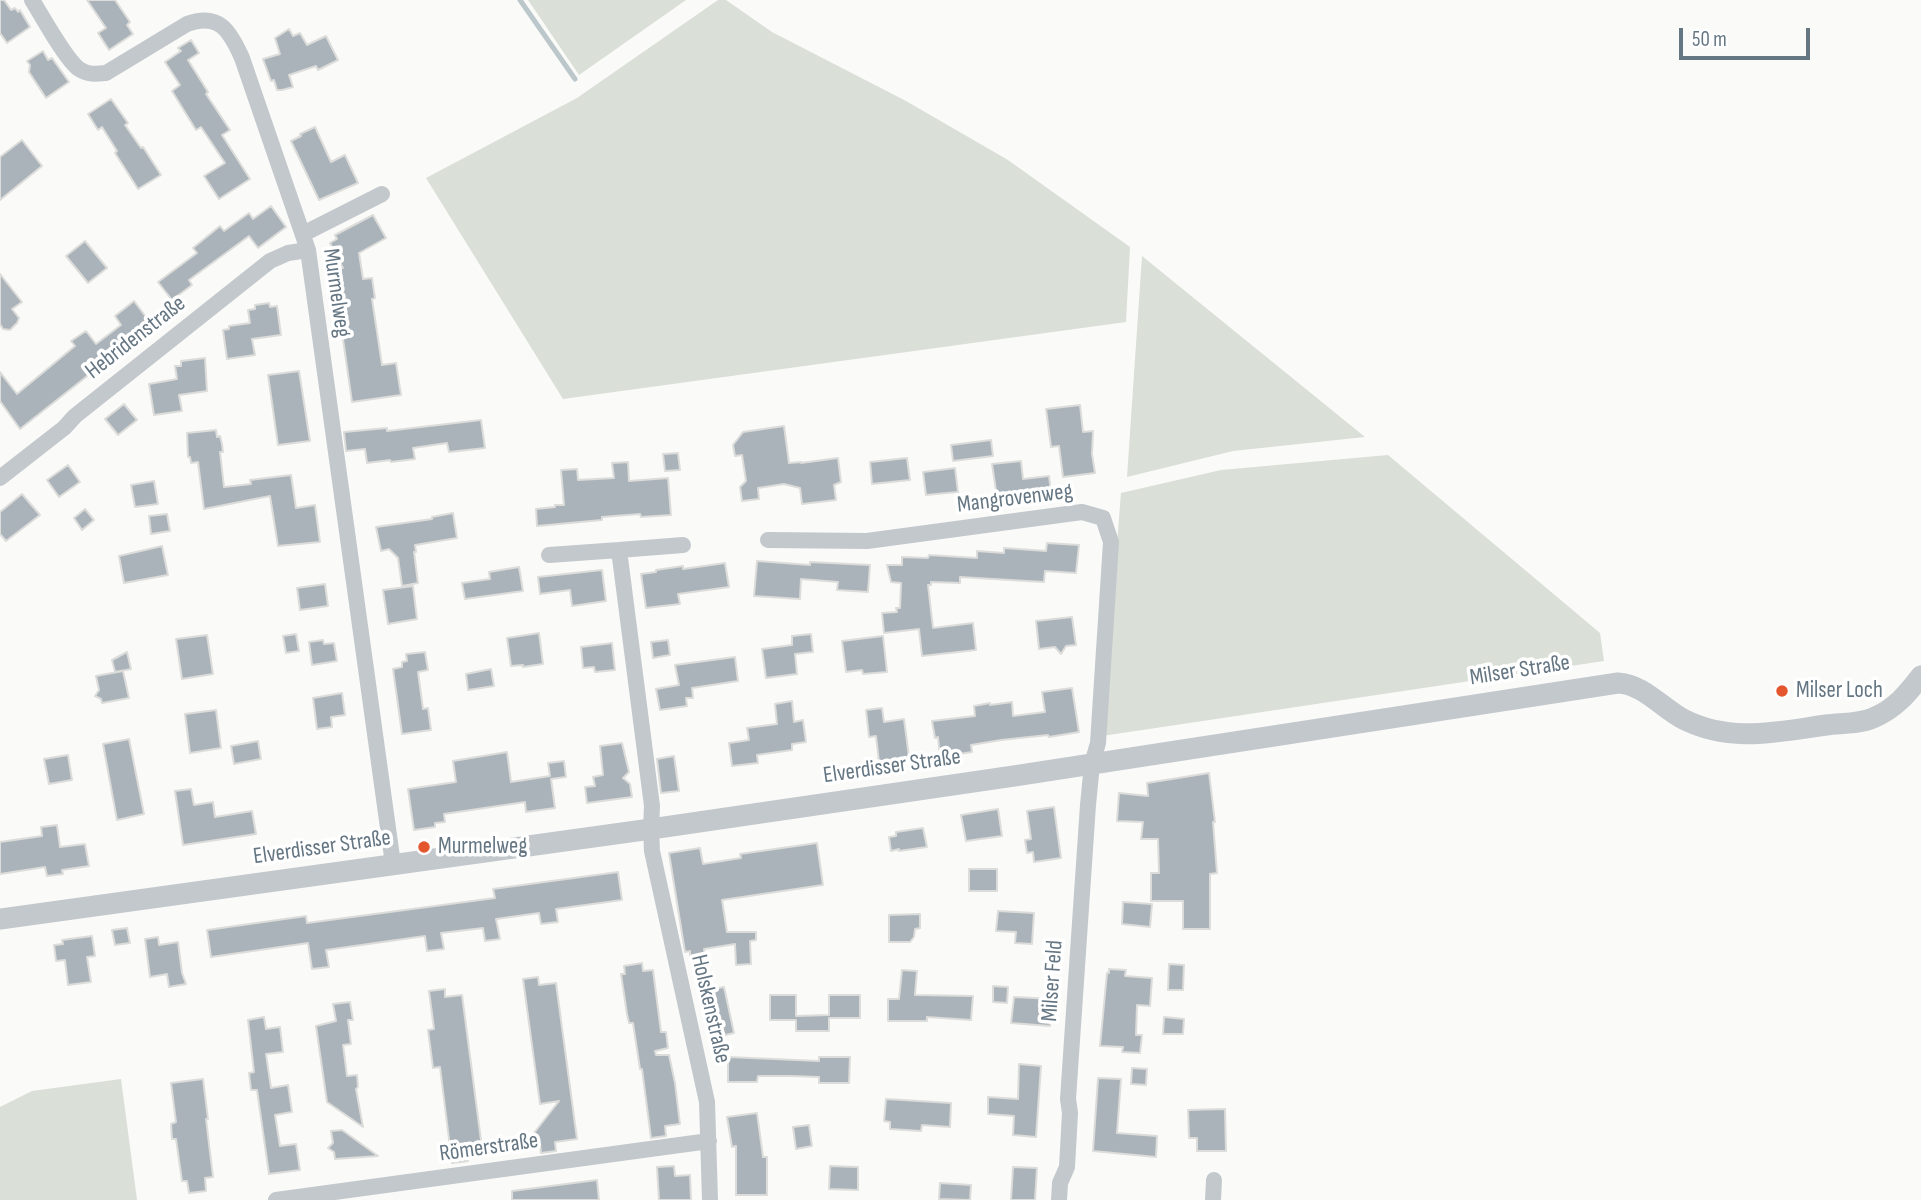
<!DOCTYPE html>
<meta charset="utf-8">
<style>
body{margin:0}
#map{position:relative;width:1921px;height:1200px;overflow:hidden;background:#fafaf8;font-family:"Sofia Sans Condensed",sans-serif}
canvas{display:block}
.scale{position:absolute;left:1679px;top:28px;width:131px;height:32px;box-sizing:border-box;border:4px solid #657683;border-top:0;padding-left:9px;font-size:21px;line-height:24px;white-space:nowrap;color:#657683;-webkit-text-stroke:5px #fff;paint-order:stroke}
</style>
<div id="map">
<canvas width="1921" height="1200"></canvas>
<div class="scale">50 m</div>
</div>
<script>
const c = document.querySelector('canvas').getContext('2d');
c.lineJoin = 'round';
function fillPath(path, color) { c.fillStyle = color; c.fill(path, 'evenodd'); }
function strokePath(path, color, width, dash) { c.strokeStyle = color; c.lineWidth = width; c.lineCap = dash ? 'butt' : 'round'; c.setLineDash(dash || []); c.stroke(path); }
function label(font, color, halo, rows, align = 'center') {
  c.font = font + ' "Sofia Sans Condensed",sans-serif'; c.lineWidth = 7; c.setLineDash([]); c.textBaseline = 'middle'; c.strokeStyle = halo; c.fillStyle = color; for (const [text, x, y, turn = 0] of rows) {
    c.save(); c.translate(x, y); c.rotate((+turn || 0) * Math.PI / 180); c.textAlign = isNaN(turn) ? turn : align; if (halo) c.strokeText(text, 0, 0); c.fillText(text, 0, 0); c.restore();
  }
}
fillPath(new Path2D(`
 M528 0H686L579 75Z
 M718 0H726L772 32 906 101 1008 160 1130 247 1126 322 563 399 426 178 577 98Z
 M1142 256 1365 437 1233 451 1127 477Z
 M1388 455 1600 633 1604 661 1102 736 1121 493 1221 470Z
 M121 1079 137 1200H0V1107L32 1091Z`), '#dadfd7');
strokePath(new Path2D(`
 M520 0 575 79`), '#bbc7cb', 5);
const building = new Path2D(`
 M0 0H4L11 10 15 8 18 12 20 10 30 27 7 43 0 33Z
 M87 0H115L130 22 127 25 133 34 109 50 98 33 106 28Z
 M289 29 293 36 300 33 307 45 326 36 338 60 318 70 316 66 289 75 293 87 282 90H277L274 80 271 81 263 59 280 54 275 38Z
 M191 40 199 53 188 60 208 92 206 94 230 130 222 135 250 179 219 199 204 176 225 163 201 127 196 130 172 91 180 85 165 62 181 51 178 48Z
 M43 51 48 60 52 58 69 82 46 98 29 72 30 65 27 61Z
 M111 99 128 123 125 125 141 148 143 147 161 175 138 189 115 153 117 151 102 127 98 130 88 114Z
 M315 127 331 162 345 155 358 183 319 200 291 141 301 136 300 134Z
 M22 140 42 166 0 200V157Z
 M271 206 286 227 258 248 249 236 189 280 192 285 172 300 158 282 197 253 193 248 220 226 224 231 249 213 253 219Z
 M373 215 386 238 359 253 363 279 372 278 375 298 372 299 382 365 396 363 401 395 352 402 335 283H338L336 269 343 268 330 243 337 239 335 235Z
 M85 241 107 268 88 283 66 256Z
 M0 274 22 302 12 309 19 318 17 323 10 330 3 329 0 324Z
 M134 301 152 325 20 429 0 401V372L17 394 75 346 71 341 86 331 96 344 121 325 115 316Z
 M269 303 270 307 277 306 281 335 252 339 255 355 227 359 223 330 229 329V326L250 323 248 310 255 309V305Z
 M205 358 207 391 179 395 182 411 154 415 149 384 177 379 175 366H181V361Z
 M299 371 310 441 278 445 268 375Z
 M124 404 137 420 118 435 105 419Z
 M1080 405 1083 432 1093 431 1092 454 1095 473 1063 477 1059 446 1051 447 1046 409Z
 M481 420 485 448 449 452 447 443 413 448 415 459 391 462 390 460 367 463 365 449 346 451 344 432 387 428V431Z
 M784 426 789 463 801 462V463L838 458 841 482 834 485 836 500 802 504 800 488 784 484 758 488 759 499 742 501 740 487 746 481 742 455 735 456 733 445 743 432Z
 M216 430 217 437 220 436 222 444 223 452H220L224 487 251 484 250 480 291 475 296 508 315 505 320 542 278 546 270 496 204 509 198 462 191 463 190 457H188L187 433Z
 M991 440 993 456 953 461 951 445Z
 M678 453 680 470 665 471 663 454Z
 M907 458 910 480 872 484 870 462Z
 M1021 461 1023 479 1049 476 1051 492 997 497 992 464Z
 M628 462 629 481 668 478 671 515 641 517 640 514 602 517V520L537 526 536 509 555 507V505H564L561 470 577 469 578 480 614 478 612 463Z
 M68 465 80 482 59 497 47 480Z
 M955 468 958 492 926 495 923 472Z
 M154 481 158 504 135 507 131 485Z
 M22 494 40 515 6 541 0 534V512Z
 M85 509 94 520 82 530 74 518Z
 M453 513 457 538 415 545 416 552H414L418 583 402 586 398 558 389 549 381 551 376 527 432 519V517Z
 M167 514 170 531 151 534 149 516Z
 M1047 543 1079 545 1076 573 1045 571 1044 582 960 577V583L931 582V585H928L933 628 973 623 976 650 922 656 919 629 884 633 882 613 897 612 896 608H900L901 583 891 582 887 565H902V557L928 558 929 555 977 558V551L1004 553V548L1046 551Z
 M162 546 168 575 124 583 119 556Z
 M757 561 810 565V562L870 565 868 592 837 590 838 582 801 579 800 599 754 596Z
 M725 563 729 587 678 594 680 604 646 608 641 574 656 572V570L683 566V569Z
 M519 567 523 591 465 599 462 583 490 579 489 572Z
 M602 570 606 601 572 606 570 590 540 594 538 577Z
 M325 584 328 606 300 610 297 588Z
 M413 586 417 619 388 624 383 590Z
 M1072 617 1076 645 1066 646 1061 654 1055 647 1039 649 1036 621Z
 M539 633 543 664 523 667V665L511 666 507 638Z
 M296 634 299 651 286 653 283 636Z
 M811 634 813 652 795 654 797 674 766 678 762 649 792 645V636Z
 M207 635 213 674 182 679 176 639Z
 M883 636 887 672 863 674 862 670 846 672 842 641Z
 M323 640 324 644 334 643 337 661 312 665 309 642Z
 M668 640 670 655 653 658 651 642Z
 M612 643 615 670 595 672 594 667 583 668 581 647Z
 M127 652 131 669 115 672 112 660Z
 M425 652 428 670 418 672 423 709 428 708 431 730 402 734 393 669 402 667V662L407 661 406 654Z
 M735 657 738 681 692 688 693 698H686L687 706 660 710 656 689 679 685 675 665Z
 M491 669 494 686 468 690 466 674Z
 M123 671 129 698 102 703 101 699 95 696 99 690 96 676Z
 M1072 688 1079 732 1049 737 1048 735 1001 740 971 745 972 752 940 757 938 737 935 738 932 721 975 716 974 706 990 703V705L1012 702 1013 716 1045 712 1042 692Z
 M342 693 345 715 331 717 332 727 317 729 313 698Z
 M792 701 794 722 803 720 806 742 792 744V750L757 755 758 763 732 766 729 743 749 740 747 728 777 724 775 704Z
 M882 708 884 722 904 719 909 757 879 762 876 736 869 737 866 710Z
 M216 710 221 748 190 753 185 714Z
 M129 739 144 814 117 820 103 744Z
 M258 741 261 759 234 764 231 746Z
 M622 743 629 772 623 778 630 784 632 797 587 803 585 787 595 786 593 777 603 775 600 746Z
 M507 752 511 782 550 776 548 763 564 761 566 777 551 779 555 808 526 812 525 802 444 814 445 822 435 823V827L414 830 408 789 456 782 453 761Z
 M68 755 72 780 49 784 44 759Z
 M674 756 679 791 661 793 657 759Z
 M1209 773 1215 822H1213L1217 873 1210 874V929H1183V901H1151V873H1159L1158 839H1141L1143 822 1117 821 1119 793 1148 796 1147 783Z
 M191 789 194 805 213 802 215 817 252 811 256 834 183 845 175 791Z
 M1054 807 1061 858 1034 862 1033 852 1027 853 1025 840 1031 839 1027 811Z
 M998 809 1002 836 966 841 961 815Z
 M57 825 60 847 85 844 89 866 62 870 63 874 47 876 45 867 0 874V842L42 836 41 827Z
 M923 828 927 847 899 851V849L891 851 889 837 896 836V832Z
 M817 843 823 885 722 900 727 932H756V940L750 941 751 964 736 965 735 944 704 949 705 956 690 958V951L685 952 669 853 700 848 703 864 741 858 740 854Z
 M969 869H997V891H969Z
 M618 872 622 900 556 909 558 922 541 924 539 913 496 919 500 939 485 941 483 928 441 933 444 949 427 951 425 936 326 950 329 967 312 969 308 943 211 957 207 930 306 916 307 923 495 898 493 889Z
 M1123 902 1152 904 1150 927 1122 924Z
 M998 911 1034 913 1032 944 1015 943 1016 932 996 931Z
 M920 914V928L915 929 914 937 910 942H889V915Z
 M127 928 130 943 115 945 112 930Z
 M92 936 95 956 87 957 91 982 68 985 65 960 56 961 54 945 63 944 62 940Z
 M158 937 159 945 178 942 182 973 186 984 169 987 167 974 150 977 145 939Z
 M642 963 643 971 653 970 661 1032H666L668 1048 655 1051 656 1055H669L675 1083 680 1124 665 1126 666 1136 651 1138 642 1069H640L633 1023H629L627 1014 621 974H625L624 966Z
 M1169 964 1184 965 1183 990H1168Z
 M1109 969 1126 970 1125 976 1152 978 1150 1006 1137 1005 1136 1035H1142L1140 1053 1122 1052 1123 1047 1100 1046 1107 973H1109Z
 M902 970 917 971 915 995 973 996 971 1020 927 1017V1021H888V999H899Z
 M538 977 539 985 556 983 577 1139 555 1142 556 1151 541 1153 540 1143 536 1144 534 1133 559 1101 540 1104 523 979Z
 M993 986 1008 987 1007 1003 993 1002Z
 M724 987 734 1033 713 1038 703 991Z
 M445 989V997L462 995 482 1148 467 1150 468 1161 452 1163 440 1067 433 1068 428 1030 434 1029 429 991Z
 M770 995H796V1016L829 1015V995H860V1018H829V1031H796V1020H770Z
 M1014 997 1052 999 1050 1026 1011 1023Z
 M350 1002 353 1020H348L351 1044 343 1045 347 1076 357 1075 358 1087 356 1089 363 1127 327 1102 316 1026 336 1021 333 1004Z
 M264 1017 266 1029 280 1027 283 1052 266 1054 271 1088 288 1085 292 1112 275 1115 280 1146 296 1144 300 1170 269 1174 257 1090H251L249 1073 254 1072 248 1020Z
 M1164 1017 1184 1019 1183 1034H1163Z
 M728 1057 819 1061V1057H850L849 1083H819V1077L791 1076H758L757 1082H728Z
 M1019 1064 1041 1066 1036 1137 1013 1135 1014 1116 988 1114V1097L1018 1099Z
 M1132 1068 1147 1069 1146 1085 1131 1084Z
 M1098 1078 1121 1079 1117 1133 1157 1136 1156 1157 1093 1151Z
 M203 1079 208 1119H206L213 1177 205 1178 206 1191 189 1193 187 1181H182L176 1139H172L171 1124 176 1122 171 1083Z
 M886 1099 951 1103 950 1127 922 1125 921 1131 890 1129V1122L884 1121Z
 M1225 1109 1226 1151H1197V1138H1189L1188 1110Z
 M757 1113 763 1157H767V1195H736V1146L732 1147 727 1117Z
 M809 1125 812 1146 796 1149 793 1127Z
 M342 1130 378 1156 335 1159 334 1152 328 1148 333 1143 331 1131Z
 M674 1166 675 1176 690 1175 691 1200H659L657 1167Z
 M830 1166 858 1167V1190L829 1189Z
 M1013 1167 1037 1168 1035 1200H1011Z
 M597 1180 599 1200H512V1191Z
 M940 1183 971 1185 970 1200 939 1199Z`);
fillPath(building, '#aab3b9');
strokePath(building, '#dcdcda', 2);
strokePath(new Path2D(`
 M32 0C42 16 66 60 79 69 88 75 96 74 106 73L187 24C219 12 230 31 242 58L308 250 393 864
 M303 234 382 194
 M0 478 64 428 75 416 270 261 288 253 308 250
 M768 540 867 541 1082 512 1103 518 1111 542 1098 743 1092 764 1088 805 1068 1099 1070 1113 1067 1167 1060 1183 1059 1200
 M619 550 683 545
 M549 555 619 550 652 806 651 829 652 851 707 1102 710 1200
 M276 1200 709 1141
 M1213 1200 1214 1180`), '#c3c8cc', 16);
strokePath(new Path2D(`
 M0 919 651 829 1014 776 1618 683C1643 684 1662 708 1683 719 1730 743 1776 732 1826 725 1841 723 1860 724 1873 718 1895 709 1908 693 1921 676`), '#c3c8cc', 21);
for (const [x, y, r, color] of [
 [1782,691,7,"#e4572e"],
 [424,847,7,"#e4572e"]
]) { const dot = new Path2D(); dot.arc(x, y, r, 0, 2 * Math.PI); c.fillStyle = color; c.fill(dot); strokePath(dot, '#fff', 2.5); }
label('23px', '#657683', '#fff', [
 ["Murmelweg",336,293,82],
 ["Hebridenstraße",136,338,-38],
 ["Mangrovenweg",1015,499,-7],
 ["Milser Straße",1520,671,-9],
 ["Elverdisser Straße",892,767,-8],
 ["Elverdisser Straße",322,848,-8],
 ["Milser Feld",1053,981,-86],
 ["Holskenstraße",710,1009,77],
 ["Römerstraße",489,1148,-8]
]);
label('23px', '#657683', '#fff', [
 ["Milser Loch",1796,691],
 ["Murmelweg",438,847]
], 'left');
</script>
